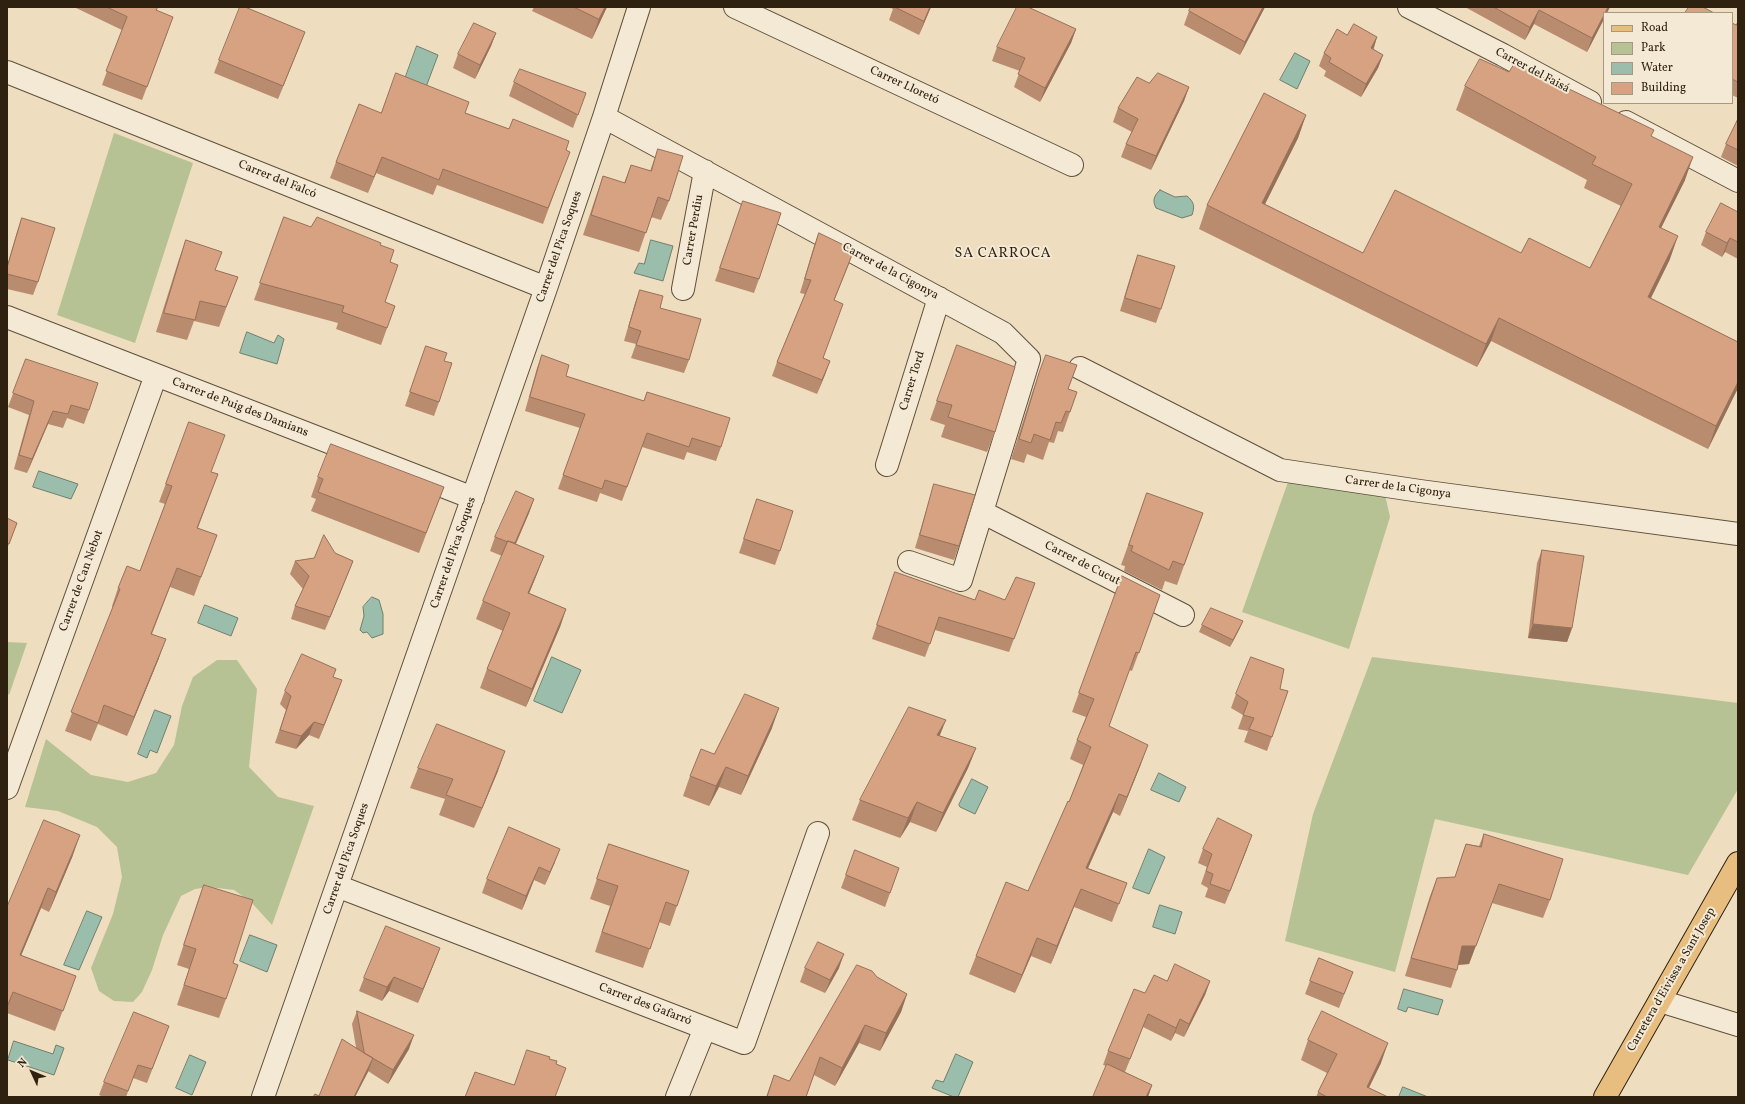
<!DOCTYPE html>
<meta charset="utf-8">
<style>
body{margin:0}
#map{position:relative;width:1745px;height:1104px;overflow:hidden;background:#eeddbe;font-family:Vollkorn,serif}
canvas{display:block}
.frame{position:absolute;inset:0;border:8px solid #2e2110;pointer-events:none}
.legend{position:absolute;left:1603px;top:12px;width:130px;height:92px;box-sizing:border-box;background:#f4e9d5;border:1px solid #a59986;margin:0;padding:5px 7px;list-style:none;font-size:12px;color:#2e2110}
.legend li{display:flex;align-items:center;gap:8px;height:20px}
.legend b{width:20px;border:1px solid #a59986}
.north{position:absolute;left:12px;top:1052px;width:40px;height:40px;-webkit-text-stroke:3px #f4e9d5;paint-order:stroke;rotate:314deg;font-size:11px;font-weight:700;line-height:16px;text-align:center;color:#2e2110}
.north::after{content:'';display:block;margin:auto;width:14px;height:18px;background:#2e2110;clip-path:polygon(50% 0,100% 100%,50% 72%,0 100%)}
</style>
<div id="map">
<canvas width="1745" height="1104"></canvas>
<div class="frame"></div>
<ul class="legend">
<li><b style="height:5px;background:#e7be7f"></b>Road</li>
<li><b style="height:11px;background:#b6c294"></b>Park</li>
<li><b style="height:11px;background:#9bbdac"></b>Water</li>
<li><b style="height:11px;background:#d7a281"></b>Building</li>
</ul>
<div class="north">N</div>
</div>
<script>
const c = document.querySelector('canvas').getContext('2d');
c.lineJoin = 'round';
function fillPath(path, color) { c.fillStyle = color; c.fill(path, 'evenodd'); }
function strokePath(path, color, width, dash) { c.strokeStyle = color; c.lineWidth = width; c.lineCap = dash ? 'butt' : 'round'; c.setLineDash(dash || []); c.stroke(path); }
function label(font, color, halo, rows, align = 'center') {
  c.font = font + ' Vollkorn,serif'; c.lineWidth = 4; c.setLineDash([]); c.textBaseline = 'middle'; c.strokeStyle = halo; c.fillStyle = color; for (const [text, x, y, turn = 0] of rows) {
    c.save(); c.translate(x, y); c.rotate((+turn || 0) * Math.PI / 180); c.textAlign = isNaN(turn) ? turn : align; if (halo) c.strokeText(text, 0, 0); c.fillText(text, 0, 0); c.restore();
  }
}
fillPath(new Path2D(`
 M114 133 193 163 135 343 57 315Z
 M1288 482 1385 495 1390 517 1349 649 1242 612Z
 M7 642 27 643 9 695 7 693Z
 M1372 657 1738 703V789L1688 875 1435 819 1395 972 1285 941 1313 814Z
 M217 660H237L257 689 249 767 278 797 314 806 272 925 251 902 234 890 209 887 195 889 181 896 163 935 152 970 142 992 133 1002 114 1001 99 991 91 968 113 914 122 877 117 847 97 827 58 811 25 807 46 739 91 775 128 782 156 773 174 745 182 706 193 677Z`), '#b6c294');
const water = new Path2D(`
 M417 46 438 55 426 87H402Z
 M1295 53 1310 61 1297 89 1280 80Z
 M1160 190 1175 197 1187 196C1194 202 1195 206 1192 215L1182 218 1156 208C1152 200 1154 196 1160 190Z
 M651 240 673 246 663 281 634 273 639 263 644 264Z
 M247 332 274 343 278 335 284 339 277 364 240 353Z
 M39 471 78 484 71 499 33 487Z
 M372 597 379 600 383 614V634L372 638 367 632 363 633 360 630 364 616 363 607Z
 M205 605 238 618 231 636 198 623Z
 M552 657 581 670 562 713 534 701Z
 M155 710 171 716 157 753 150 750 147 758 138 754Z
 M1159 773 1186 787 1179 802 1151 790Z
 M972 779 988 787 975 814 960 807 959 805Z
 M1149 849 1165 857 1149 894 1133 888Z
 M1160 905 1182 912 1175 934 1153 927Z
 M87 911 102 917 79 970 64 965Z
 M250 935 277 945 267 972 240 961Z
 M1404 989 1443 1000 1438 1015 1408 1007 1406 1012 1398 1009Z
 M14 1041 53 1054 56 1045 64 1048 54 1075 8 1060Z
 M956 1054 973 1062 958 1097H954L932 1088 936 1080 943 1082Z
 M190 1055 206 1062 192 1095 176 1088Z
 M1403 1087 1428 1097H1399Z`);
fillPath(water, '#9bbdac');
strokePath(water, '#6f7f6e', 1);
const minor = new Path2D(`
 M735 7 1072 165
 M1409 7 1503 55 1590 102
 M7 72 546 288
 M604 117 1003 333 1029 359 961 580 909 562
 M1626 122 1738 181
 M683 289 705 171
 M7 317 473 498
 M1080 368 1280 470 1420 491 1738 534
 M887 465 939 298
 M982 512 1183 615
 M7 788 156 375
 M337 886 744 1043 818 833
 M1660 1001 1738 1025
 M263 1097 546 288 604 117 639 7
 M677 1097 705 1028`);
const major = new Path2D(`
 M1605 1097 1738 863`);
strokePath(minor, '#5e503c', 24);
strokePath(major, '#2e2110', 24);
strokePath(minor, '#f4e9d5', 22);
strokePath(major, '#e7be7f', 22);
fillPath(new Path2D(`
 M74 7H158L156 10 168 31 142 100 102 85 122 30Z
 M534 7H607L592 39 532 11Z
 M889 7H931L919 35 889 20 893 9Z
 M1265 7 1240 55 1184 25 1189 11Z
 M1465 7H1610L1604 13V19L1587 52 1534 24 1525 40Z
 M1738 22V98L1732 95V23L1736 25Z
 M1076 29 1071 43 1040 102 1014 87 1020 71 992 61 997 47Z
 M496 33 491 46 475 79 453 68 458 54Z
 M1347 35 1377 37 1373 49 1383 55 1378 68 1361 97 1324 76 1326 71 1319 66 1324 53Z
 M300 45 278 99 214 73 219 60Z
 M514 82 586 93 573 128 509 96Z
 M1149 83 1189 87 1184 101 1151 170 1121 157 1126 144 1132 132 1113 122 1118 108Z
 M1465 86 1652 137 1685 180 1661 228 1670 259 1651 298 1738 342V388L1708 449 1491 341 1477 367 1199 229 1207 205 1306 115 1298 138 1265 204 1363 253H1521L1590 268 1621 206 1584 188 1587 180 1456 110Z
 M381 113H466L566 150 564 167 543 224 437 185 433 195 376 173 368 193 330 178 336 162Z
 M1738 119V166L1721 157 1726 144Z
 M658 149 669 201 661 220 651 217 639 252 583 235 596 196 603 176 624 183 631 165 650 171Z
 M743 201 759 279 754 293 715 281Z
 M1738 212V259L1725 252 1722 257 1701 245 1706 232Z
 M284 217 311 227 380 245 390 262 385 302 395 306 381 345 336 329 338 323 254 300Z
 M22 218 38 282 33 295 7 289V266L17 232Z
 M819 233 849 264 834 301 823 358 830 361 817 394 772 376 777 362 805 294 800 293 814 246Z
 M186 240 215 270 238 277 219 327 194 321 187 340 156 332 179 259Z
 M1138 255 1161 309 1156 323 1120 311 1133 268Z
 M640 290 660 308 689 360 684 373 631 358 636 344 624 341 635 303Z
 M957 345 995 432 987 452 941 437 945 425 930 420Z
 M426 346 439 402 434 416 405 406Z
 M542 355 566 376 644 401 647 392 721 447 716 461 687 452 684 460 642 447 622 501 600 493 597 502 558 489 580 428 525 411 537 368Z
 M26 359 89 410 84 424 67 418 63 428 48 424 27 473 14 469 29 415 8 407Z
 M1039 373 1068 389 1077 392 1063 432 1058 431 1054 443 1049 442 1043 460 1027 454 1024 463 1011 459 1032 393Z
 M189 422 211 472 218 474 198 528 217 535 194 596 170 587 152 634 159 658 127 736 98 724 91 741 65 731 113 607 112 606 118 588 140 571 165 504 159 502Z
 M318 477 444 487 419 553 311 511 316 499 311 497Z
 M934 484 959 546 954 560 915 548 930 498Z
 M1147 493 1203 513 1177 585 1165 581 1162 590 1124 571 1125 566 1121 565Z
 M534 499 529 513 516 544 544 556 537 574 529 593 566 609 560 627 526 707 480 688 487 669 503 631 476 619 483 601 502 556 490 551 495 537Z
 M757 499 780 551 775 565 739 553Z
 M7 518 17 523 7 549Z
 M1542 550 1572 628 1567 642 1528 638 1537 563Z
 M335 553 353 561 325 630 291 619 295 606 303 589 290 574 295 561 314 558Z
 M895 572 975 600 979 590 1005 600 1035 583 1009 652 935 630 925 657 872 639Z
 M1122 576 1160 595 1132 671 1129 670 1109 726 1141 764 1120 816 1113 812 1088 868 1127 883 1112 922 1074 907 1051 964 1031 956 1015 993 969 974 976 956 1028 891 1069 802 1083 765 1070 759 1077 740 1086 717 1072 712Z
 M1202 625 1240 628 1230 647 1199 632Z
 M333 677 342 680 319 739 309 735 296 749 275 743 286 710 280 704 285 691Z
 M1280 689 1288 691 1267 751 1244 742 1248 731 1238 729 1243 715 1231 708 1236 694Z
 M772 728 741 795 719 787 709 806 683 796 690 776 714 754Z
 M940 736 976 748 968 768 936 832 910 822 900 838 852 820 860 800Z
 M418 768 498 771 474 828 439 815 445 799 410 788Z
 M1484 834 1550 900 1543 918 1492 903 1469 964 1458 965 1457 970 1451 988 1405 976 1430 896 1437 878 1455 877 1466 844 1479 846Z
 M609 844 689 871 670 926 659 922 643 968 595 952 610 906 590 899Z
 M1203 849H1247L1225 904 1205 897 1208 888 1201 884 1207 867 1198 863Z
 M855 850 899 868 885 907 841 888Z
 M73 855 49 912 41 908 21 955 76 976 55 1031 7 1013V907Z
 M555 862 545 885 534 880 522 910 482 893 487 879Z
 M204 885 233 963 226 999 219 1018 177 1005 189 969 177 965 197 904Z
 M440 948 435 961 418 1003 389 991 382 1001 359 991 364 978Z
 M1319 958 1353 972 1339 1008 1305 994Z
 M805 968H839L825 993 800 982Z
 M877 977 907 994 901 1012 880 1051 859 1043 835 1086 814 1075 806 1097H766L774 1075 789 1081Z
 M1167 981H1210L1205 995 1184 1037 1175 1033 1171 1041 1143 1027 1125 1072 1152 1085 1148 1097H1093L1107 1066 1103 1065 1108 1051 1145 993Z
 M357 1011 409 1049 388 1084 368 1071 355 1097 319 1096 356 1047 352 1024Z
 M169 1026 147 1083 133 1078 126 1097H104L99 1095 104 1082Z
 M1308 1040 1381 1063 1369 1088 1388 1097H1316L1327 1073 1301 1060Z`), '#b98b6f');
fillPath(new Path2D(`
 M605 7H607L592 39 599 19Z
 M930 7H931L919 35 924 21Z
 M1263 7H1265L1240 55 1245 42Z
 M1608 7H1610L1607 13H1605Z
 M1539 10 1534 24 1525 40 1530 27Z
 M1604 15V19L1587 52 1592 38Z
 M1076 29 1071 43 1040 102 1045 88Z
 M305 32 300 45 278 99 283 86Z
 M496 33 491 46 475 79 480 65Z
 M1377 37 1373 51 1371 48Z
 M1383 55 1378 68 1361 97 1366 84Z
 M1189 87 1184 101 1151 170 1156 156Z
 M1306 115 1298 138 1254 226 1262 203Z
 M382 157 376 173 368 193 374 177Z
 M1693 157 1685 180 1650 250 1659 227Z
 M1678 236 1670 259 1640 320 1648 297Z
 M1730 238 1725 252 1722 257 1727 243Z
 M1499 318 1491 341 1477 367 1486 344Z
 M830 361 825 375 817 394 822 380Z
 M1738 382V388L1708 449 1716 426Z
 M53 411 48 424 27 473 32 459Z
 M534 499 529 513 509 559 514 545Z
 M544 556 537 574 522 611 528 593Z
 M353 561 348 574 325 630 330 617Z
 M566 609 560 627 526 707 532 689Z
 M1243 621 1240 628 1230 647 1233 640Z
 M1533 624 1572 628 1567 642 1528 638Z
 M166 639 159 658 127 736 134 717Z
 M342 680 337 694 319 739 324 725Z
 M779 708 772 728 741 795 748 776Z
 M946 720 938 740 937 735Z
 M314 722 309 735 296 749 301 736Z
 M1148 745 1141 764 1120 816 1127 797Z
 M976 748 968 768 936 832 943 813Z
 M505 751 498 771 474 828 482 808Z
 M726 767 719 787 709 806 716 786Z
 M1119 794 1113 812 1080 886 1086 868Z
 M917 802 910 822 900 838 908 818Z
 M80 835 73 855 49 912 56 892Z
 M1252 835 1247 849 1225 904 1230 891Z
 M560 849 555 862 545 885 550 872Z
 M539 867 534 880 522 910 526 896Z
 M1499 884 1469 964 1455 965 1462 946Z
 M48 888 41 908 13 975 20 955Z
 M1081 889 1074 907 1051 964 1057 946Z
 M1037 938 1031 956 1015 993 1022 975Z
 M440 948 435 961 418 1003 423 989Z
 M844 954 839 968 825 993 830 980Z
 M394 977 389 991 382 1001 387 987Z
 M1210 981 1205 995 1184 1037 1189 1024Z
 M907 994 901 1012 880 1051 886 1033Z
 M1180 1019 1175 1033 1171 1041 1176 1028Z
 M865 1025 859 1043 835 1086 842 1068Z
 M414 1035 409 1049 388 1084 393 1070Z
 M1388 1043 1381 1063 1364 1097 1367 1087Z
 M373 1058 368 1072 355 1097H354Z
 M1152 1085 1148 1097H1146Z`), '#96715a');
const building = new Path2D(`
 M107 7H158L156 10 173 17 147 87 106 71 127 17Z
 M240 7H245L305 32 283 86 219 60Z
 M574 7H605L599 19Z
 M895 7H930L924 21Z
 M1017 7H1028L1076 29 1045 88 1018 74 1025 58 997 47Z
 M1191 7H1263L1245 42 1189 11Z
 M1494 7H1608L1605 13H1604V15L1592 38 1539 10 1530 27Z
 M1689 7H1703L1714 13H1685Z
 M1738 22V82L1732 79V23L1736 25Z
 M474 23 496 33 480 65 458 54Z
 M1354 24 1377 37 1371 48 1383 55 1366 84 1329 62 1331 58 1324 53 1337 29 1347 35Z
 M1480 59 1509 72 1514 64 1565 88V87L1654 130 1651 136 1693 157 1659 227 1678 236 1648 297 1738 342V382L1716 426 1499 318 1486 344 1207 205 1264 93 1306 115 1262 203 1363 253 1395 190 1521 253 1529 238 1590 268 1632 184 1592 164 1596 157 1465 86Z
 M520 69 586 93 578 115 514 82Z
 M396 73 469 102 465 113 509 129 513 119 569 141 566 150 570 152 548 208 443 169 439 180 382 157 374 177 336 162 359 104 381 113Z
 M1158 73 1189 87 1156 156 1126 144 1138 119 1118 108 1137 77 1149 83Z
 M1738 119V150L1726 144Z
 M658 149 683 156 669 201 658 197 646 233 591 215 603 176 625 183 631 165 651 171Z
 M743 201 781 213 759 279 720 268Z
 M1721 203 1738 212V242L1730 238 1727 243 1706 232Z
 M284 217 311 227 317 217 381 243 380 245 394 250 390 262 398 265 385 302 395 306 387 328 342 312 344 306 260 283Z
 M22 218 55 228 38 282 7 274V268Z
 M819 233 854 250 834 300 843 304 823 358 830 361 822 380 777 362 811 280 805 279Z
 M186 240 222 252 215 270 238 277 226 307 200 301 195 320 164 313Z
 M1138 255 1175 266 1161 309 1125 298Z
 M640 290 663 296 660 308 701 319 689 360 636 345 641 331 629 327Z
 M957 345 1015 367 995 432 948 417 952 405 937 401Z
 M426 346 447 353 444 361 452 363 439 402 410 392Z
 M542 355 569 365 566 376 644 401 647 392 730 418 721 447 692 438 689 447 647 433 627 487 605 480 602 489 563 475 585 414 530 397Z
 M1046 355 1077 365 1068 389 1077 392 1070 412 1066 411 1061 423 1056 422 1050 440 1034 434 1031 443 1019 439 1039 373Z
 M26 359 98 383 89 410 71 405 68 414 53 411 32 459 19 455 34 401 13 393Z
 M189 422 225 435 211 472 218 474 197 528 217 535 201 577 177 568 151 634 166 639 134 717 104 705 98 723 71 712 120 589 118 588 127 566 140 571 172 486 166 484Z
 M331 444 444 487 426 533 318 492 323 479 318 477Z
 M934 484 975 495 959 546 920 535Z
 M516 491 534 499 515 543 508 541V542L495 537Z
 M1147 493 1203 513 1184 565 1173 561 1169 570 1131 551 1133 546 1129 545Z
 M757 499 793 511 780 551 744 539Z
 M7 518 17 523 9 544 7 543Z
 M324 535 335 553 353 561 330 617 295 606 309 576 295 561 314 558Z
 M508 541 544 556 528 593 566 609 532 689 487 669 510 613 483 601Z
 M1542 550 1584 556 1572 628 1533 624Z
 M895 572 975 600 979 590 1005 600 1016 577 1035 583 1014 639 939 617 930 644 877 625Z
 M1122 576 1160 595 1139 653 1136 652 1109 726 1148 745 1127 797 1119 794 1086 868 1127 883 1119 904 1081 889 1057 946 1037 938 1022 975 976 956 1006 882 1028 891 1068 801 1069 802 1091 747 1077 740 1094 699 1079 693Z
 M1211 608 1243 621 1233 640 1202 625Z
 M302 654 336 669 333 677 342 680 324 725 314 722 301 736 280 730 291 696 285 691Z
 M1251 657 1284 669 1280 689 1288 691 1272 737 1249 729 1254 718 1243 715 1248 702 1236 694Z
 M745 694 779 708 748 776 726 767 716 786 690 776 701 749 714 754Z
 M909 707 946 720 937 735 976 748 943 813 917 802 908 818 860 800Z
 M437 724 505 751 482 808 446 795 453 779 418 768Z
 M1218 818 1252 835 1230 891 1210 884 1213 874 1206 871 1212 854 1203 849Z
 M44 820 80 835 56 892 48 888 20 955 76 976 63 1011 13 992 7 1007V907Z
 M509 827 560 849 550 872 539 867 526 896 487 879Z
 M1484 834 1563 859 1550 900 1499 884 1476 946H1462L1457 970 1411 958 1437 878 1455 877 1466 844 1481 847Z
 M609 844 689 871 677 906 666 902 650 949 602 932 618 886 597 879Z
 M855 850 899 868 890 893 846 875Z
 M204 885 253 900 233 963 238 965 226 999 184 985 196 949 184 945Z
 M386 926 440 948 423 989 394 977 387 987 364 978Z
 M818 942 844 954 830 980 805 968Z
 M1319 958 1353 972 1344 994 1310 981Z
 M1175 964 1210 981 1189 1024 1180 1019 1176 1028 1148 1014 1130 1059 1108 1051 1134 989 1145 993 1154 975 1167 981Z
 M857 965 872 971 877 977 907 994 886 1033 865 1025 842 1068 820 1057 806 1097H767L774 1075 789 1081Z
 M357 1011 414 1035 393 1070 364 1053 373 1058 354 1097H313L315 1094 319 1096 342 1039 364 1053Z
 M1322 1011 1388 1043 1367 1087 1388 1097H1327L1318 1092 1337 1054 1308 1040Z
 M134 1012 169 1026 152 1069 138 1065 128 1091 104 1082Z
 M527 1050 550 1057 549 1059 557 1061 556 1064 566 1068 555 1097H465L475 1072 514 1085Z
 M1107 1064 1152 1085 1146 1097H1093Z`);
fillPath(building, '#d7a281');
strokePath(building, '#96715a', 1);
label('12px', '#2e2110', '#f4e9d5', [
 ["Carrer del Faisá",1532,71,28],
 ["Carrer Lloretó",904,86,25],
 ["Carrer del Falcó",277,180,22],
 ["Carrer Perdiu",694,230,-80],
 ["Carrer del Pica Soques",560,247,-71],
 ["Carrer de la Cigonya",890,272,28],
 ["Carrer Tord",913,381,-73],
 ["Carrer de Puig des Damians",240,408,21],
 ["Carrer de la Cigonya",1398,488,8],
 ["Carrer del Pica Soques",454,553,-71],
 ["Carrer de Cucut",1082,564,27],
 ["Carrer de Can Nebot",82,581,-70],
 ["Carrer del Pica Soques",347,859,-71],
 ["Carretera d'Eivissa a Sant Josep",1672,980,-60],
 ["Carrer des Gafarró",645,1005,21]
]);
c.letterSpacing = '1px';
label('14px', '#2e2110', '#f4e9d5', [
 ["SA CARROCA",1003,254]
]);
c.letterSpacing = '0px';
</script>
